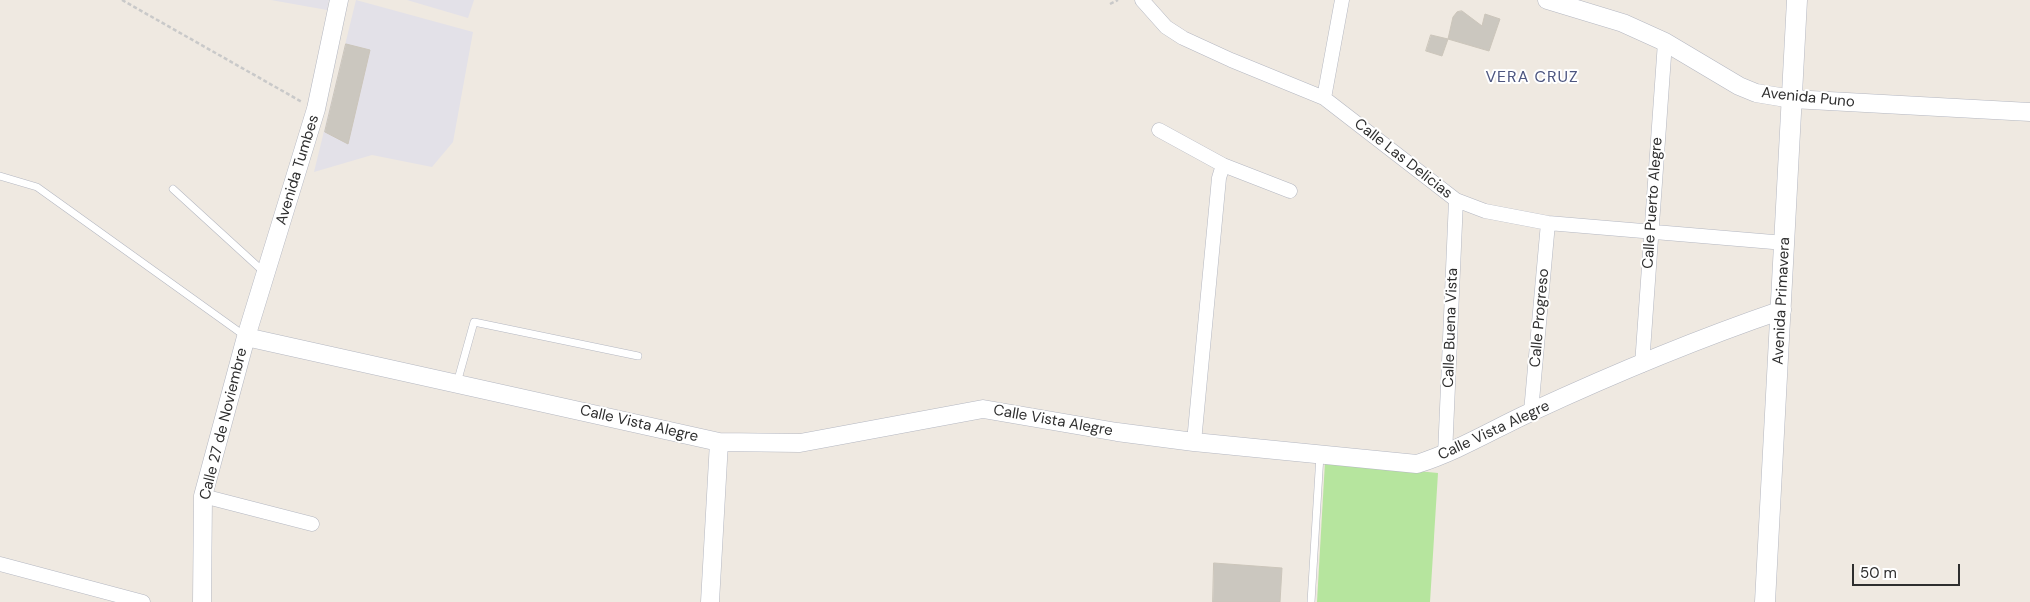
<!DOCTYPE html>
<style>
body{margin:0}
#map{position:relative;width:2030px;height:602px;overflow:hidden;background:#efe9e1;font-family:"DM Sans",sans-serif}
canvas{display:block}
.scale{position:absolute;left:1852px;top:564px;width:108px;height:22px;box-sizing:border-box;border:2px solid #2e2e2e;border-top:0;padding-left:6px;font-size:15px;line-height:18px;white-space:nowrap;color:#2e2e2e;-webkit-text-stroke:4px #fff;paint-order:stroke}
</style>
<div id="map">
<canvas width="2030" height="602"></canvas>
<div class="scale">50 m</div>
</div>
<script>
const c = document.querySelector('canvas').getContext('2d');
c.lineJoin = 'round';
function fillPath(path, color) { c.fillStyle = color; c.fill(path, 'evenodd'); }
function strokePath(path, color, width, dash) { c.strokeStyle = color; c.lineWidth = width; c.lineCap = dash ? 'butt' : 'round'; c.setLineDash(dash || []); c.stroke(path); }
function label(font, color, halo, rows, align = 'center') {
  c.font = font + ' "DM Sans",sans-serif'; c.lineWidth = 4; c.setLineDash([]); c.textBaseline = 'middle'; c.strokeStyle = halo; c.fillStyle = color; for (const [text, x, y, turn = 0] of rows) {
    c.save(); c.translate(x, y); c.rotate((+turn || 0) * Math.PI / 180); c.textAlign = isNaN(turn) ? turn : align; if (halo) c.strokeText(text, 0, 0); c.fillText(text, 0, 0); c.restore();
  }
}
fillPath(new Path2D(`
 M271 0H329L327 10Z
 M356 0 473 32 453 142 432 167 372 155 314 172Z
 M407 0H474L468 18Z`), '#e3e1e8');
fillPath(new Path2D(`
 M1325 462 1438 473 1430 602H1317Z`), '#b6e59e');
const building = new Path2D(`
 M1462 11 1482 26 1485 14 1500 19 1489 51 1448 39 1453 17 1457 12Z
 M1431 35 1448 39 1442 56 1426 51Z
 M346 44 370 50 348 144 325 132Z
 M1214 563 1282 568 1280 602H1213Z`);
fillPath(building, '#cbc7bf');
strokePath(building, '#cbc5ba', 1);
const service = new Path2D(`
 M0 176 37 187 245 336
 M173 189 265 273
 M457 383 474 322 638 356
 M1311 602 1320 455`);
const minor = new Path2D(`
 M1142 0 1166 27 1183 38 1231 60 1324 98 1456 200 1485 211 1548 223 1785 243
 M1324 98 1342 0
 M1159 130 1223 165 1290 191
 M1642 365 1665 42
 M1531 412 1548 223
 M1194 442 1219 178 1223 165
 M1445 455 1456 200
 M203 496 312 524
 M0 564 143 602`);
const tertiary = new Path2D(`
 M1547 0 1623 23 1665 42 1739 86 1756 93 1792 99 2030 112
 M246 337 719 442 800 443 983 409 1117 432 1194 442 1417 464C1458 451 1492 430 1531 412 1613 374 1697 339 1782 310
 M202 602 203 496 246 337 316 109 339 0
 M710 602 719 442`);
const secondary = new Path2D(`
 M1765 602 1797 0`);
strokePath(service, '#b4b7c1', 8);
strokePath(minor, '#b4b7c1', 15);
strokePath(tertiary, '#b4b7c1', 19);
strokePath(secondary, '#b4b7c1', 21);
strokePath(new Path2D(`
 M122 0 302 102
 M1110 4 1118 0`), '#c9c9c9', 2.5, [4, 2.5]);
strokePath(service, '#fff', 7);
strokePath(minor, '#fff', 14);
strokePath(tertiary, '#fff', 18);
strokePath(secondary, '#fff', 20);
label('15px', '#2e2e2e', '#fff', [
 ["Avenida Puno",1808,98,6],
 ["Calle Las Delicias",1403,159,38],
 ["Avenida Tumbes",298,170,-73],
 ["Calle Puerto Alegre",1653,203,-86],
 ["Avenida Primavera",1782,301,-87],
 ["Calle Progreso",1540,318,-85],
 ["Calle Buena Vista",1451,328,-88],
 ["Calle Vista Alegre",1053,421,10],
 ["Calle 27 de Noviembre",224,424,-76],
 ["Calle Vista Alegre",639,424,13],
 ["Calle Vista Alegre",1494,431,-25]
]);
c.letterSpacing = '1px';
label('16px', '#4d5680', '#fff', [
 ["VERA CRUZ",1532,78]
]);
c.letterSpacing = '0px';
</script>
